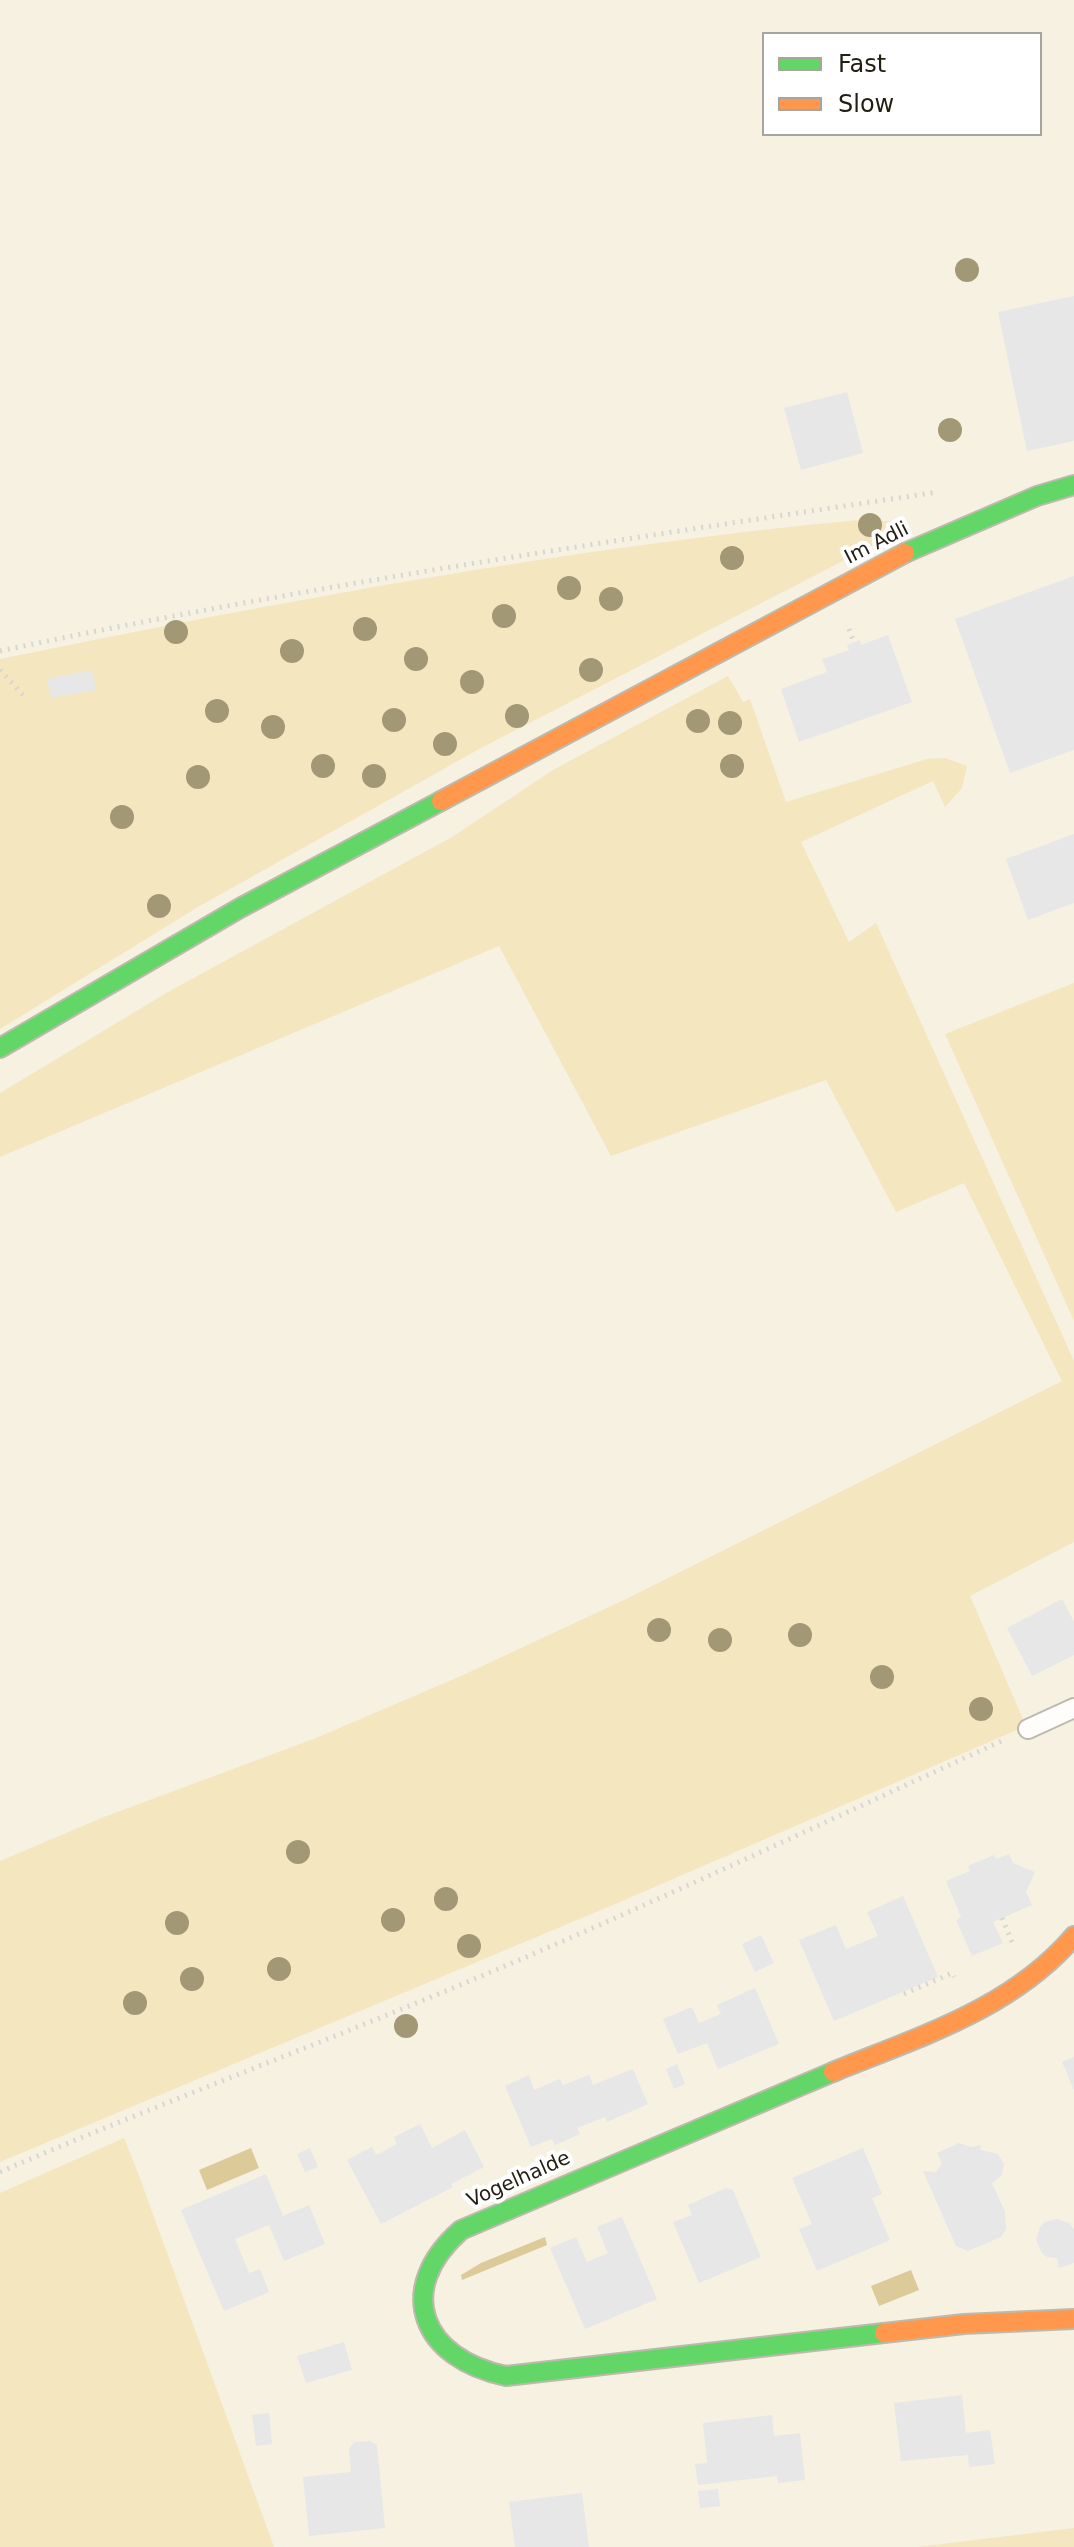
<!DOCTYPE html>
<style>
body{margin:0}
#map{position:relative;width:1074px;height:2547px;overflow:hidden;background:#f7f1e2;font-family:"DejaVu Sans",sans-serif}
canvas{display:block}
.legend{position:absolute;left:762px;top:32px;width:280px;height:104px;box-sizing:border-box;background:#fff;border:2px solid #a7a5a0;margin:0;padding:10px 14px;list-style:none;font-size:24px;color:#221e11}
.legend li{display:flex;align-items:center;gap:16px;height:40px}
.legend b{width:40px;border:2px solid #a7a5a0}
</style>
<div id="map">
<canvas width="1074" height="2547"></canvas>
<ul class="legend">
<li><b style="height:10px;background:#63d668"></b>Fast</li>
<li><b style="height:10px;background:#ff974d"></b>Slow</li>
</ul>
</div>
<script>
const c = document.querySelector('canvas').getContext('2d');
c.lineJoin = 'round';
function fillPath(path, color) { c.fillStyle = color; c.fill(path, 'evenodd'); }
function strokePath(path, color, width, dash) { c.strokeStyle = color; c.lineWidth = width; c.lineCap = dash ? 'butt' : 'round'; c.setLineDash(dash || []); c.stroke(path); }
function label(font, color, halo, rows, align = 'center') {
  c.font = font + ' "DejaVu Sans",sans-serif'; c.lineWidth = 8; c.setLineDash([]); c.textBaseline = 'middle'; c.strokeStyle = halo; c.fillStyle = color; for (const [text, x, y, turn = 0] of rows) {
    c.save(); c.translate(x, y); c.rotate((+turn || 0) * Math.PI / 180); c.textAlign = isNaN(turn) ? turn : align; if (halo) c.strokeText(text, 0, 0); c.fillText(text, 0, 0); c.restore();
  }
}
fillPath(new Path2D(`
 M859 520 894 521 904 525 897 533 481 748 198 907 0 1029V659C284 601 570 547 859 520Z
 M728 676 743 702 750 699 786 802 927 759 945 758 967 766 962 788 945 807 933 781 801 842 849 942 876 923 1074 1361V1542L970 1596 1026 1726 620 1902 0 2162V1861L104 1817 316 1738 461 1676 626 1599 1062 1381 964 1183 896 1212 826 1080 611 1156 499 946 0 1157V1093L168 992 452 837 553 770Z
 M1074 983V1321L945 1034Z
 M124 2138 138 2173 274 2547H0V2193Z
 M1074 2528V2547H917Z`), '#f4e6bf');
fillPath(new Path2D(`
 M251 2148 259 2168 207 2190 199 2170Z
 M545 2237 547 2245 462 2280 461 2275 481 2263Z
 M911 2270 919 2290 879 2306 871 2286Z`), '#dcca99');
fillPath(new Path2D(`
 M1074 296V441L1027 451 998 312Z
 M847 392 863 453 801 470 784 408Z
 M1074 576V750L1010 773 955 619Z
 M888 635 912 702 799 742 781 689 827 672 822 659 849 650 847 645 860 640 861 645Z
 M92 670 96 690 51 698 47 679Z
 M1074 834V903L1028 920 1006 859Z
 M1062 1599 1074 1622V1655L1032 1676 1007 1628Z
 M1009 1854 1013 1863 1035 1872 1026 1892 1032 1905 993 1922 1003 1943 972 1956 956 1920 961 1917 946 1881 970 1871 968 1866 994 1855 996 1859Z
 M903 1896 938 1977 834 2021 799 1940 836 1925 846 1949 878 1936 867 1912Z
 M761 1935 774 1963 755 1972 742 1944Z
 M755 1988 779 2044 718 2069 707 2043 678 2054 663 2019 692 2007 699 2023 721 2014 717 2005Z
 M1074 2057V2090L1062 2062Z
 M677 2064 685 2084 674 2089 666 2069Z
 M633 2069 648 2104 607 2122 605 2117 577 2128 580 2134 555 2145 552 2139 531 2147 505 2086 529 2075 534 2090 560 2079 563 2085 589 2075 593 2085Z
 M420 2124 432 2148 465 2130 484 2167 451 2184 453 2187 381 2224 347 2160 372 2147 376 2155 397 2144 394 2137Z
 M959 2143 971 2147 980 2145 981 2150 998 2154 1004 2164 1002 2175 992 2183 1005 2212 1006 2229 1001 2237 968 2251 956 2246 923 2171 936 2172 942 2163 937 2153Z
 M310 2148 318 2167 305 2172 297 2154Z
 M863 2148 882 2194 872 2198 890 2240 817 2271 799 2229 812 2224 792 2178Z
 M266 2174 283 2216 309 2205 325 2244 284 2261 269 2225 235 2239 249 2273 260 2269 269 2292 224 2311 181 2210Z
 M726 2188 733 2190 761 2257 699 2283 673 2222 692 2215 688 2205Z
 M622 2217 657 2299 585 2329 550 2248 576 2237 587 2262 608 2253 597 2227Z
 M1057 2219 1069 2223 1074 2229V2263L1059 2268 1057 2258 1047 2257 1042 2253 1036 2240 1040 2227 1045 2222Z
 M344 2342 352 2370 306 2383 297 2356Z
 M962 2395 966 2433 990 2430 995 2464 969 2467 968 2455 901 2461 894 2403Z
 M269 2413 272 2444 256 2446 252 2415Z
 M772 2415 774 2436 800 2433 805 2480 778 2483 777 2476 698 2485 695 2464 707 2463 703 2423Z
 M370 2441 377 2445 385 2528 309 2536 303 2477 351 2472 349 2449 354 2442Z
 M718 2489 720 2506 700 2508 698 2491Z
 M582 2493 589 2547H515L509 2502Z`), '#e6e7e6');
const lane = new Path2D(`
 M1028 1729 1074 1708`);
const fast = new Path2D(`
 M905 553 1037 496 1074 485
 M0 1048 240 908 441 801
 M833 2072 461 2230C393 2290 422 2359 506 2376L884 2333`);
const slow = new Path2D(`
 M441 801 905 553
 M833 2072C918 2037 1012 2009 1074 1936
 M884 2333 964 2324 1074 2319`);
strokePath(lane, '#beb9ad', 22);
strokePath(fast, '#beb9ad', 22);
strokePath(slow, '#beb9ad', 22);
strokePath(new Path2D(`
 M849 629 854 643
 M0 651C310 585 624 539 938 492
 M0 670 23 695
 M1002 1918 1012 1942
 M904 1994 952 1973 954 1977
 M0 2172C148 2108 299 2052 448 1990 636 1912 820 1824 1006 1739`), '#d8d6d2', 5, [2, 6]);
strokePath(lane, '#fefdfb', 18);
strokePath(fast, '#63d668', 18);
strokePath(slow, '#ff974d', 18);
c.fillStyle = '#a39876';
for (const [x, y] of [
 [967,270],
 [950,430],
 [870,525],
 [732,558],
 [569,588],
 [611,599],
 [504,616],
 [365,629],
 [176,632],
 [292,651],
 [416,659],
 [591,670],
 [472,682],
 [217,711],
 [517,716],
 [394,720],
 [698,721],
 [730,723],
 [273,727],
 [445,744],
 [323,766],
 [732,766],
 [374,776],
 [198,777],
 [122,817],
 [159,906],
 [659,1630],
 [800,1635],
 [720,1640],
 [882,1677],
 [981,1709],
 [298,1852],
 [446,1899],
 [393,1920],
 [177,1923],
 [469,1946],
 [279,1969],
 [192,1979],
 [135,2003],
 [406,2026]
]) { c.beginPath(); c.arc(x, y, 12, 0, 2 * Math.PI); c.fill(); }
label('20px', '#221e11', '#fff', [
 ["Im Adli",877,544,-27],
 ["Vogelhalde",519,2180,-24]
]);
</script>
